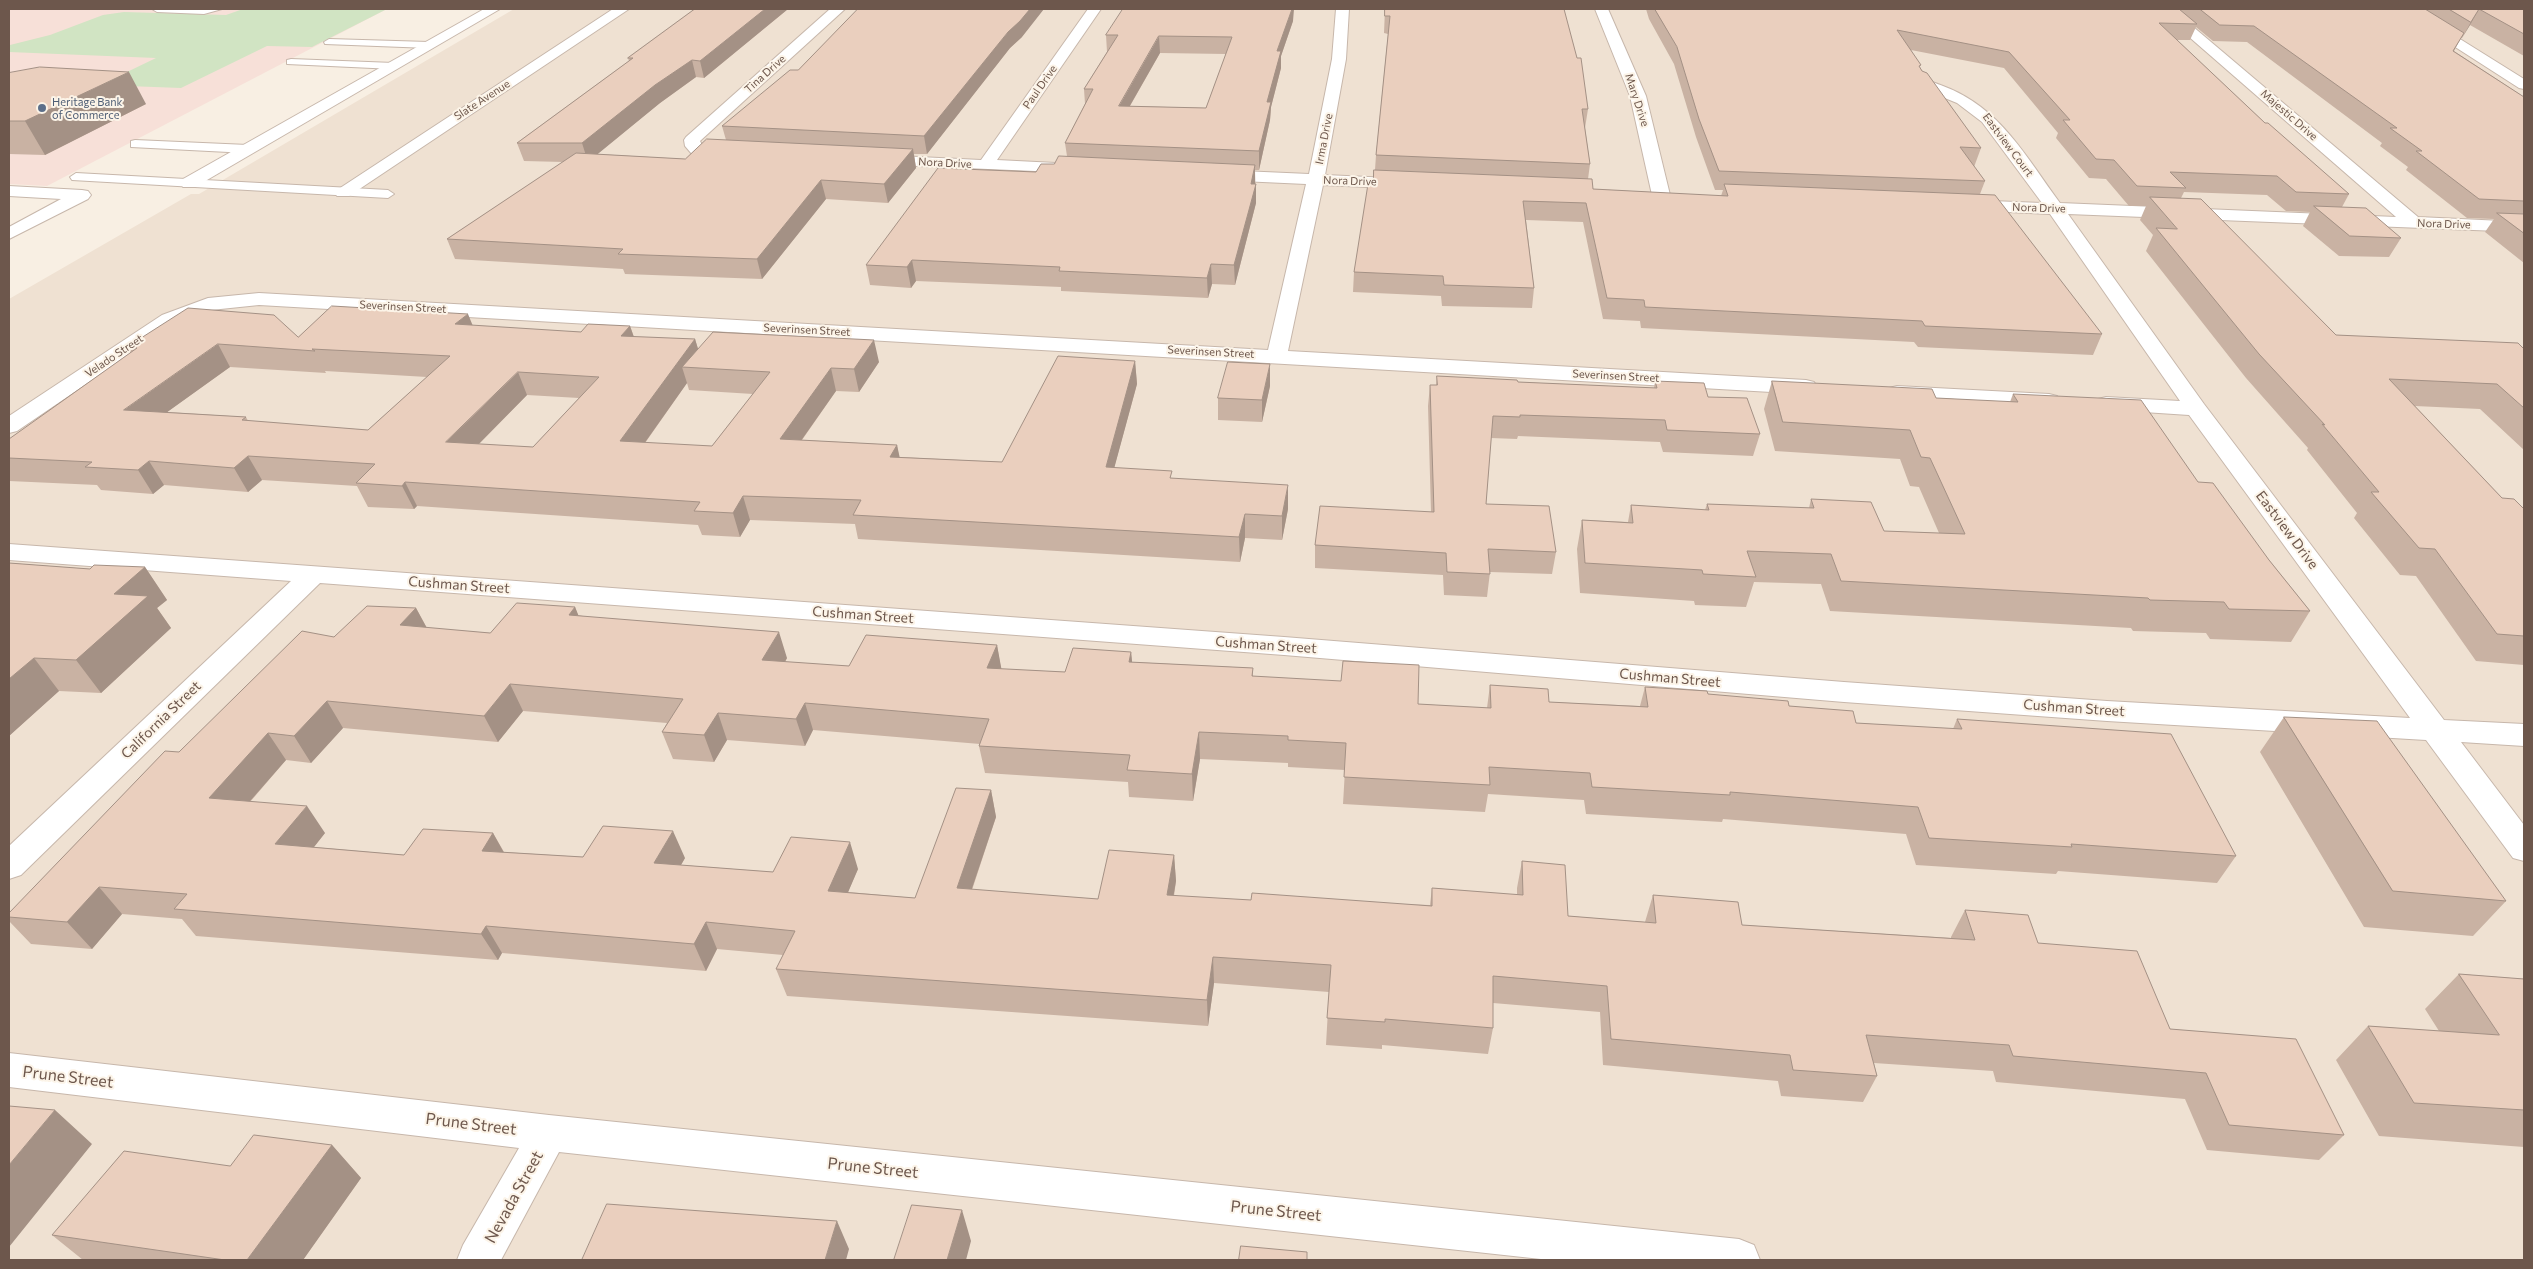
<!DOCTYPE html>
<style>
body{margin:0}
#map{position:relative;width:2533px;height:1269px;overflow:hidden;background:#f8efe3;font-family:Commissioner,sans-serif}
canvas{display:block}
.frame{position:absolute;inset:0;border:10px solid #6d574c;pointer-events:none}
</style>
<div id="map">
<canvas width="2533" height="1269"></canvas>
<div class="frame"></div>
</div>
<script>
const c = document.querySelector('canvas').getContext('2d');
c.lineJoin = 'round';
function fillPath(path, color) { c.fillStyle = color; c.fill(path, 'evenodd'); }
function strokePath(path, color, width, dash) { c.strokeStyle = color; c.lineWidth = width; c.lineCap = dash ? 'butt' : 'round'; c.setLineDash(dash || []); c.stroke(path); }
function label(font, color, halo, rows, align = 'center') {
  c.font = font + ' Commissioner,sans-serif'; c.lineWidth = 4; c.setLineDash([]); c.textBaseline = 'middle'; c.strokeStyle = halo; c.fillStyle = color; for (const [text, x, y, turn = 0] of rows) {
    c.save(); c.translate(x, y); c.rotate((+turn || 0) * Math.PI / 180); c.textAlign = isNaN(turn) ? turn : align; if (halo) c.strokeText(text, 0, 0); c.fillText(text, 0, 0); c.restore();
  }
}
fillPath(new Path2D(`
 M514 9H2524V1260H9V299L191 194H199Z`), '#efe1d2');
fillPath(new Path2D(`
 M9 9H387L47 186 9 184Z`), '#f7e0d8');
fillPath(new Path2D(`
 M243 9H387L312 47 267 46 181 88 100 85 156 58 9 52 10 45 50 35 103 15 124 12 226 15Z`), '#d1e4c3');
const service = new Path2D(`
 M152 9H222L204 14 157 12Z
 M329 39 429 42 434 45 429 48 325 44 324 42Z
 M291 59 394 63 399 66 394 69 287 64V60Z
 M135 140 248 145 254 149 248 153 131 147V141Z
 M76 173 388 190 394 194 388 198 72 180 70 177Z`);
const minor = new Path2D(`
 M484 9H500L195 187H183L180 183 183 179Z
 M613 9H629L349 196H337L334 192Z
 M830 9H845L700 141 702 145 738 150 740 153 738 156 732 158 691 153 685 146 684 140 686 137Z
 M1088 9H1101L997 160 1076 164 1082 165 1084 169 1082 173 871 164 869 160 877 155 981 160Z
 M1336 9H1349L1346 59 1325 175 1411 179 1417 180 1420 184 1417 188 1411 189 1323 185 1288 351 1806 380 1814 382 1817 387 1814 392 1806 394 259 305 211 310 176 323 17 431 9 433V416L162 315 208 298 259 293 1268 350 1306 184 1219 180 1213 179 1211 175 1213 171 1219 170 1309 174 1332 59Z
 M1595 9H1608L1646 96 1670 195 1667 199H1655L1652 195 1630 96Z
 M2157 9H2172L2418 217 2524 222V232L2068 214 2204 404 2444 720 2524 724V746L2461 742 2524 825V861L2513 858 2426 740 2107 721 1844 702 1284 655 320 583 21 875 9 879V846L291 581 9 560V544L1284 637 1844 682 2107 701 2410 718 2189 415 2098 409 2095 404 2098 399 2106 397 2180 401 2050 214 1966 210 1960 209 1957 205 1960 201 1966 200 2042 203 1982 122 1957 103 1918 87 1916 84 1918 81C1927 79 1935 83 1943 86 2000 107 2026 157 2060 203L2396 217Z
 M2396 9H2412L2524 79V89L2519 88Z
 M9 186 82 190 88 191 91 195 88 199 9 239V227L61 199 9 196Z
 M1897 386 2049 394 2057 396 2060 401 2057 406 2049 408 1889 398 1886 393 1889 388Z
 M9 1053 549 1115 1739 1239 1754 1245 1760 1260H1550L559 1152 501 1260H457L463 1245 519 1148 9 1087Z`);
strokePath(service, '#c7b7ab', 2);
strokePath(minor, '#c7b7ab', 2);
fillPath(service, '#fff');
fillPath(minor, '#fff');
fillPath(new Path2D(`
 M695 9H788L704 78 696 77 660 103 597 154 685 159 726 140 722 126 798 70 1022 37 1010 48 927 154H914L916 168 888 203 826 199 762 279 625 274 623 269 455 259 447 239 564 162 524 161 517 143 629 61 628 58Z
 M1385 9 1588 109 1585 128 1590 164 1588 179 1593 189 1721 196 1723 190H1715L1696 137 1674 64 1649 19 1646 9H2524V56L2470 25 2462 38H2461L2454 51 2524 97V263L2485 232 2494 219 2467 218 2406 170 2408 167 2380 146 2382 143 2247 42 2213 41 2196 27 2190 40H2177L2265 123 2349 194 2342 207 2401 238 2389 257 2339 256 2303 226 2310 212 2286 211 2267 195 2184 192 2181 198 2336 335 2524 349V450L2480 409 2415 406 2502 498 2524 509V665L2476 661 2416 576 2400 575 2354 518 2357 513 2307 450 2308 448 2246 378 2146 251 2153 235 2140 220 2146 206H2129L2106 179 2089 178 2056 138 2058 133 2004 68 1911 50 1922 71 1981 148 1974 167 1985 181 1980 194 2102 334 2093 355 1918 347 1914 342 1641 328 1640 321 1603 319 1583 222 1526 220 1534 288 1532 308 1442 306 1441 296 1353 292 1354 272 1375 170 1376 155 1388 34 1384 33Z
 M1293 21 1281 56V68L1271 107 1270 120 1259 170H1255L1256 203 1235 285 1212 284 1208 298 1061 291V287L916 281 911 288 870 285 866 265 1036 172 1054 164 1067 156 1065 143 1085 104 1084 89 1107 52 1106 35ZM1160 53 1226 54 1206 108 1130 106Z
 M9 73 146 104 45 155 9 154Z
 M472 326 581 332 630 326 634 337 695 339 698 349 879 362 859 392 836 391 802 440 897 445 899 457 1002 462 1135 361 1137 384 1114 468 1172 478 1288 509 1282 540 1245 538 1240 562 858 539 855 524 750 520 740 537 702 535 698 525 417 506 414 509 368 507 357 486 262 480 248 492 164 485 153 494 101 490 97 485 9 481V439L130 353 127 347ZM230 367 326 373 325 371 427 377 368 430 248 421 246 417 167 412ZM687 383 689 390 753 394 712 446 645 443ZM527 395 579 398 533 447 479 444Z
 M1437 376 1518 382 1654 388 1655 381 1708 397 1760 434 1753 456 1663 452 1660 442 1518 436 1517 439 1491 438 1486 504 1556 552 1552 574 1490 572 1487 597 1444 595 1443 575 1315 568V545L1431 512 1428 406 1430 385H1436Z
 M1772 381 1936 398 2010 402 2013 394 2198 482 2269 560 2310 611 2291 642 2210 639 2206 633 2133 631 2131 628 1830 611 1821 584 1754 582 1746 607 1695 605 1694 601 1580 593 1577 549 1582 520 1628 522 1631 505 1705 510 1707 504 1809 508 1811 499 1884 531 1939 533 1919 487 1910 486 1900 459 1775 451 1764 409Z
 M1270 386 1262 422 1218 420V398Z
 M9 563 90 569 145 567 167 600 157 608 171 628 101 693 59 691 9 736Z
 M575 607 578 615 787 658 785 662 849 666 997 645 1001 669 1065 672 1131 652 1132 662 1253 668V676L1418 704 1487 708 1490 685 1549 702 1640 706 1645 687 1708 694 1789 706 1856 723 1953 729 1957 719 2236 856 2217 883 2058 871 2056 874 1916 865 1906 834 1723 819 1722 822 1586 814 1584 800 1488 794 1485 812 1343 804 1345 770 1288 767V763L1200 759 1193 801 1129 797 1128 782 985 773 979 746 980 744 813 730 805 746 727 740 714 762 673 759 662 732 667 723 523 711 498 742 343 728 311 763 286 760 250 802 325 833 314 847 404 855 493 833 504 852 583 857 685 858 681 865 773 872 858 869 848 892 915 898 991 790 996 817 972 890 1098 899 1174 855 1176 881 1174 896 1251 900 1430 905 1432 888 1517 895V888L1522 861 1568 916 1645 922 1653 895 1742 925 1951 938V937L1965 910 2038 943 2170 1029 2344 1135 2319 1160 2207 1150 2185 1099 1996 1082 1993 1071 1874 1063 1877 1076 1863 1102 1781 1096 1778 1081 1603 1065 1600 1012 1493 1003V1028L1488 1054 1382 1045V1049L1326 1045 1329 992 1214 983 1208 1026 787 996 776 969 783 955 717 949 706 971 502 953 498 960 196 936 182 919 122 914 92 949 31 944 9 921V913L179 752 334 637 416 608 427 628 490 633Z
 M2284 717 2506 901 2473 936 2364 927 2260 752Z
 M2459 974 2524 979V1147L2379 1136 2336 1060 2368 1026 2439 1031 2425 1009Z
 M332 1145 361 1178 303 1260H83L52 1235 230 1166Z`), '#c9b2a3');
fillPath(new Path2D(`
 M765 9H788L704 78 700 61Z
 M1030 9H1044L1022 37 1010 48 927 154 924 136 1008 32Z
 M1292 9H1294L1293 21 1281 56V68L1271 107 1270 120 1259 170V151L1267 102 1277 51Z
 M2479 9 2470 25 2462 38 2471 22Z
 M1159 36 1160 53 1120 123 1119 106Z
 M692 60 696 77 660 103 588 162 582 143 655 85Z
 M129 72 146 104 45 155 25 121Z
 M913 149 916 168 888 203 884 184Z
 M1255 165V184L1251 203V184Z
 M821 180 826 199 762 279 757 259Z
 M1256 184V203L1235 285 1234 265Z
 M912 260 916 281 911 288 907 267Z
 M1211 264 1212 284 1208 298 1207 278Z
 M468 314 477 336 455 324Z
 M630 326 638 349 621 336Z
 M695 339 702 362 682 367 687 383 629 465 620 441Z
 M874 340 879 362 859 392 854 369Z
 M218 344 230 367 138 433 124 410Z
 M1135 361 1137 384 1108 491 1106 467Z
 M1270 364V386L1262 422V400Z
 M831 368 836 391 786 462 780 439Z
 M518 372 527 395 457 466 446 442Z
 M897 445 902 468 890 457Z
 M248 456 262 480 248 492 234 468Z
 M149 461 164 485 153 494 138 470Z
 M405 482 417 506 414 509 402 486Z
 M1288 485V509L1282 540V516Z
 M743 496 750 520 740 537 733 513Z
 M1245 514V538L1240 562 1239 537Z
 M145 567 167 600 157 608 171 628 101 693 76 660 114 594Z
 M575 607 586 634 569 615Z
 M416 608 430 634 400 625Z
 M779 632 787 658 771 687 762 660Z
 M997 645 1002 672 987 668Z
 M1131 652 1134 679 1129 662Z
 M34 658 59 691 9 736V679Z
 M510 684 523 711 498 742 484 716Z
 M327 701 343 728 311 763 294 736Z
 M805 703 813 730 805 746 796 719Z
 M718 713 727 740 714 762 704 735Z
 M1199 732 1200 759 1193 801 1192 774Z
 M268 733 286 760 229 825 209 798Z
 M991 790 996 817 963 915 957 888Z
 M307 806 325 833 295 871 275 844Z
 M673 831 685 858 667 889 654 863Z
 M493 833 508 860 482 851Z
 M850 842 858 869 837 918 828 891Z
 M1174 855 1176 881 1169 922 1167 895Z
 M99 887 122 914 92 949 67 922Z
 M706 922 717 949 706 971 694 944Z
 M486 926 502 953 498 960 481 934Z
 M1213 957 1214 983 1208 1026 1207 1000Z
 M55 1110 92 1144 9 1247V1165Z
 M332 1145 361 1178 303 1260H247Z
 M962 1210 971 1241 966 1260H947Z
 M837 1221 849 1249 846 1260H825Z`), '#a49185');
const building = new Path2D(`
 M695 9H765L700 61 692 60 655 85 582 143H517L633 58H628Z
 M858 9H1030L1020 21 1008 32 924 136 722 126 790 70H798Z
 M1123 9H1292L1277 51H1281L1267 102H1271L1259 151 1065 143 1093 89H1084L1118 35H1106ZM1159 36 1232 37 1206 108 1119 106Z
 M1385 9H1564L1577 58H1581L1588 109H1582L1590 164 1376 155 1390 16H1385Z
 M1655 9H2179L2197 24 2159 23 2265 123H2268L2349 194 2296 192 2277 176 2170 172 2186 188 2137 186 2114 160 2096 159 2063 120H2070L2009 52 1897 30 1921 65 1919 66 1922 71 1927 73 1981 148 1960 147 1985 181 1719 171 1699 119 1677 47Z
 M2200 9H2425L2464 33 2453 51 2524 97V201L2479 199 2416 151H2422L2390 128H2397L2254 26 2220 25Z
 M2449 9H2524V34L2479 9 2471 22Z
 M40 67 129 72 25 121H9V73Z
 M707 139 913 149 884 184 821 180 757 259 618 254 623 249 447 239 576 153 685 159Z
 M1059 156 1255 165 1251 184H1256L1234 265 1211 264 1207 278 1059 271 1060 267 912 260 907 267 866 265 938 168 1036 172 1041 164H1054Z
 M1374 170 1592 179 1593 189 1728 196 1724 184 1995 195 2102 334 1925 326 1922 321 1645 307 1644 300 1607 298 1586 203 1523 201 1534 288 1444 285 1443 276 1354 272 1368 184H1373Z
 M2150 197 2201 199 2336 335 2518 343 2524 349V408L2497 384 2389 379 2502 498 2514 499 2524 509V636L2497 634 2435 549 2419 548 2371 492H2379L2322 424 2325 425 2259 354 2156 228 2177 229Z
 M2314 206 2366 208 2401 238 2350 236Z
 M2497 213 2524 214V233Z
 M332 306 468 314 455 324 581 332 588 324 630 326 621 336 695 339 620 441 712 446 770 372 682 367 713 332 874 340 854 369 831 368 780 439 897 445 890 457 1002 462 1058 356 1135 361 1106 467 1172 471 1170 478 1288 485 1282 516 1245 514 1239 537 853 515 861 500 743 496 733 513 694 511 700 502 405 482 402 486 356 483 375 464 248 456 234 468 149 461 138 470 85 467 92 462 9 458V439L137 348 127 347 188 308 274 315 298 337ZM218 344 315 351 312 349 450 356 368 430 242 420 246 417 124 410ZM518 372 599 377 533 447 446 442Z
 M1228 362 1270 364 1262 400 1218 398Z
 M1437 376 1517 380 1518 382 1657 388 1655 381 1704 383 1708 397 1747 398 1760 434 1667 430 1665 420 1520 415V417L1493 416 1486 504 1549 506 1556 552 1488 549 1490 574 1447 572 1446 553 1315 545 1320 506 1434 512 1430 385H1437Z
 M1772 381 1932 389 1936 398 2018 402 2013 394 2141 400 2198 482 2213 483 2269 560 2310 611 2229 609 2224 602 2150 600 2148 598 1841 581 1831 554 1747 551 1756 577 1703 574 1702 570 1585 563 1582 520 1633 523 1631 505 1709 510 1707 504 1814 508 1811 499 1871 502 1884 531 1965 534 1930 458 1921 457 1910 430 1783 422Z
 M9 563 90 569 94 565 145 567 114 594 148 596 76 660 34 658 9 679Z
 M517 603 575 607 569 615 779 632 762 660 849 666 866 635 997 645 987 668 1065 672 1073 648 1131 652 1129 662 1253 668 1252 676 1341 681 1343 661 1419 665 1418 704 1491 708 1490 685 1548 689 1549 702 1648 707 1645 687 1707 691 1708 694 1788 701 1789 706 1853 711 1856 723 1962 729 1957 719 2171 734 2236 856 2071 844 2072 847 1929 838 1918 807 1730 792V795L1592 787 1590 773 1489 767 1490 785 1344 777 1346 743 1288 740V736L1199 732 1192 774 1127 770 1130 755 979 746 989 719 805 703 796 719 718 713 704 735 662 732 683 699 510 684 484 716 327 701 294 736 268 733 209 798 307 806 275 844 404 855 423 829 493 833 482 851 583 857 603 826 673 831 654 863 773 872 791 837 850 842 828 891 915 898 956 788 991 790 957 888 1098 899 1109 850 1174 855 1167 895 1251 900 1252 893 1432 906V888L1523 895 1522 861 1565 865 1568 916 1656 923 1653 895 1738 902 1742 925 1975 940 1965 910 2028 915 2038 943 2137 951 2170 1029 2296 1039 2344 1135 2229 1125 2206 1073 2013 1056 2009 1045 1866 1035 1877 1076 1793 1070 1790 1055 1611 1039 1607 986 1493 976V1028L1385 1019V1022L1327 1018 1331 965 1213 957 1207 1000 776 969 795 931 706 922 694 944 486 926 481 934 174 909 187 894 99 887 67 922 9 917V913L165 751 179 752 302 631 334 637 367 606 416 608 400 625 490 633Z
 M2284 717 2377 721 2506 901 2393 891Z
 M2459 974 2524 979V1110L2414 1103 2368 1026 2499 1035Z
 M9 1106 55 1110 9 1165Z
 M254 1135 332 1145 247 1260H225L52 1235 124 1151 230 1166Z
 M607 1204 837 1221 825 1260H582Z
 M912 1205 962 1210 947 1260H894Z
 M1241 1246 1307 1252V1260H1239Z`);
fillPath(building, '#eacfbe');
strokePath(building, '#a49185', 1);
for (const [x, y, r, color] of [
 [42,108,5,"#5c6f8a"]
]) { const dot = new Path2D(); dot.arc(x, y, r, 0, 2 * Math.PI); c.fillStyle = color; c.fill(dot); strokePath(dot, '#fcf4e8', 2); }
label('11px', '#6d574c', '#fcf4e8', [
 ["Tina Drive",765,74,-42],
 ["Paul Drive",1040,87,-55],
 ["Slate Avenue",482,100,-33],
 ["Mary Drive",1637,100,72],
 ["Majestic Drive",2289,115,41],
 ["Irma Drive",1324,139,-79],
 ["Eastview Court",2008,145,53],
 ["Nora Drive",945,163,3],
 ["Nora Drive",1350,181,2],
 ["Nora Drive",2039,208,2],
 ["Nora Drive",2444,224,2],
 ["Severinsen Street",403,307,3],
 ["Severinsen Street",807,330,3],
 ["Severinsen Street",1211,352,3],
 ["Velado Street",114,356,-34],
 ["Severinsen Street",1616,376,3]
]);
label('11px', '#4e5e75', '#fcf4e8', [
 ["Heritage Bank",52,102],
 ["of Commerce",52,115]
], 'left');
label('14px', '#6d574c', '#fcf4e8', [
 ["Eastview Drive",2287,530,53],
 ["Cushman Street",459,585,4],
 ["Cushman Street",863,615,4],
 ["Cushman Street",1266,645,4],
 ["Cushman Street",1670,678,5],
 ["Cushman Street",2074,708,4],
 ["California Street",161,720,-44]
]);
label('16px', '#6d574c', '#fcf4e8', [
 ["Prune Street",68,1077,7],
 ["Prune Street",471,1124,7],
 ["Prune Street",873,1168,6],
 ["Nevada Street",514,1197,-61],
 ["Prune Street",1276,1211,6]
]);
</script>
